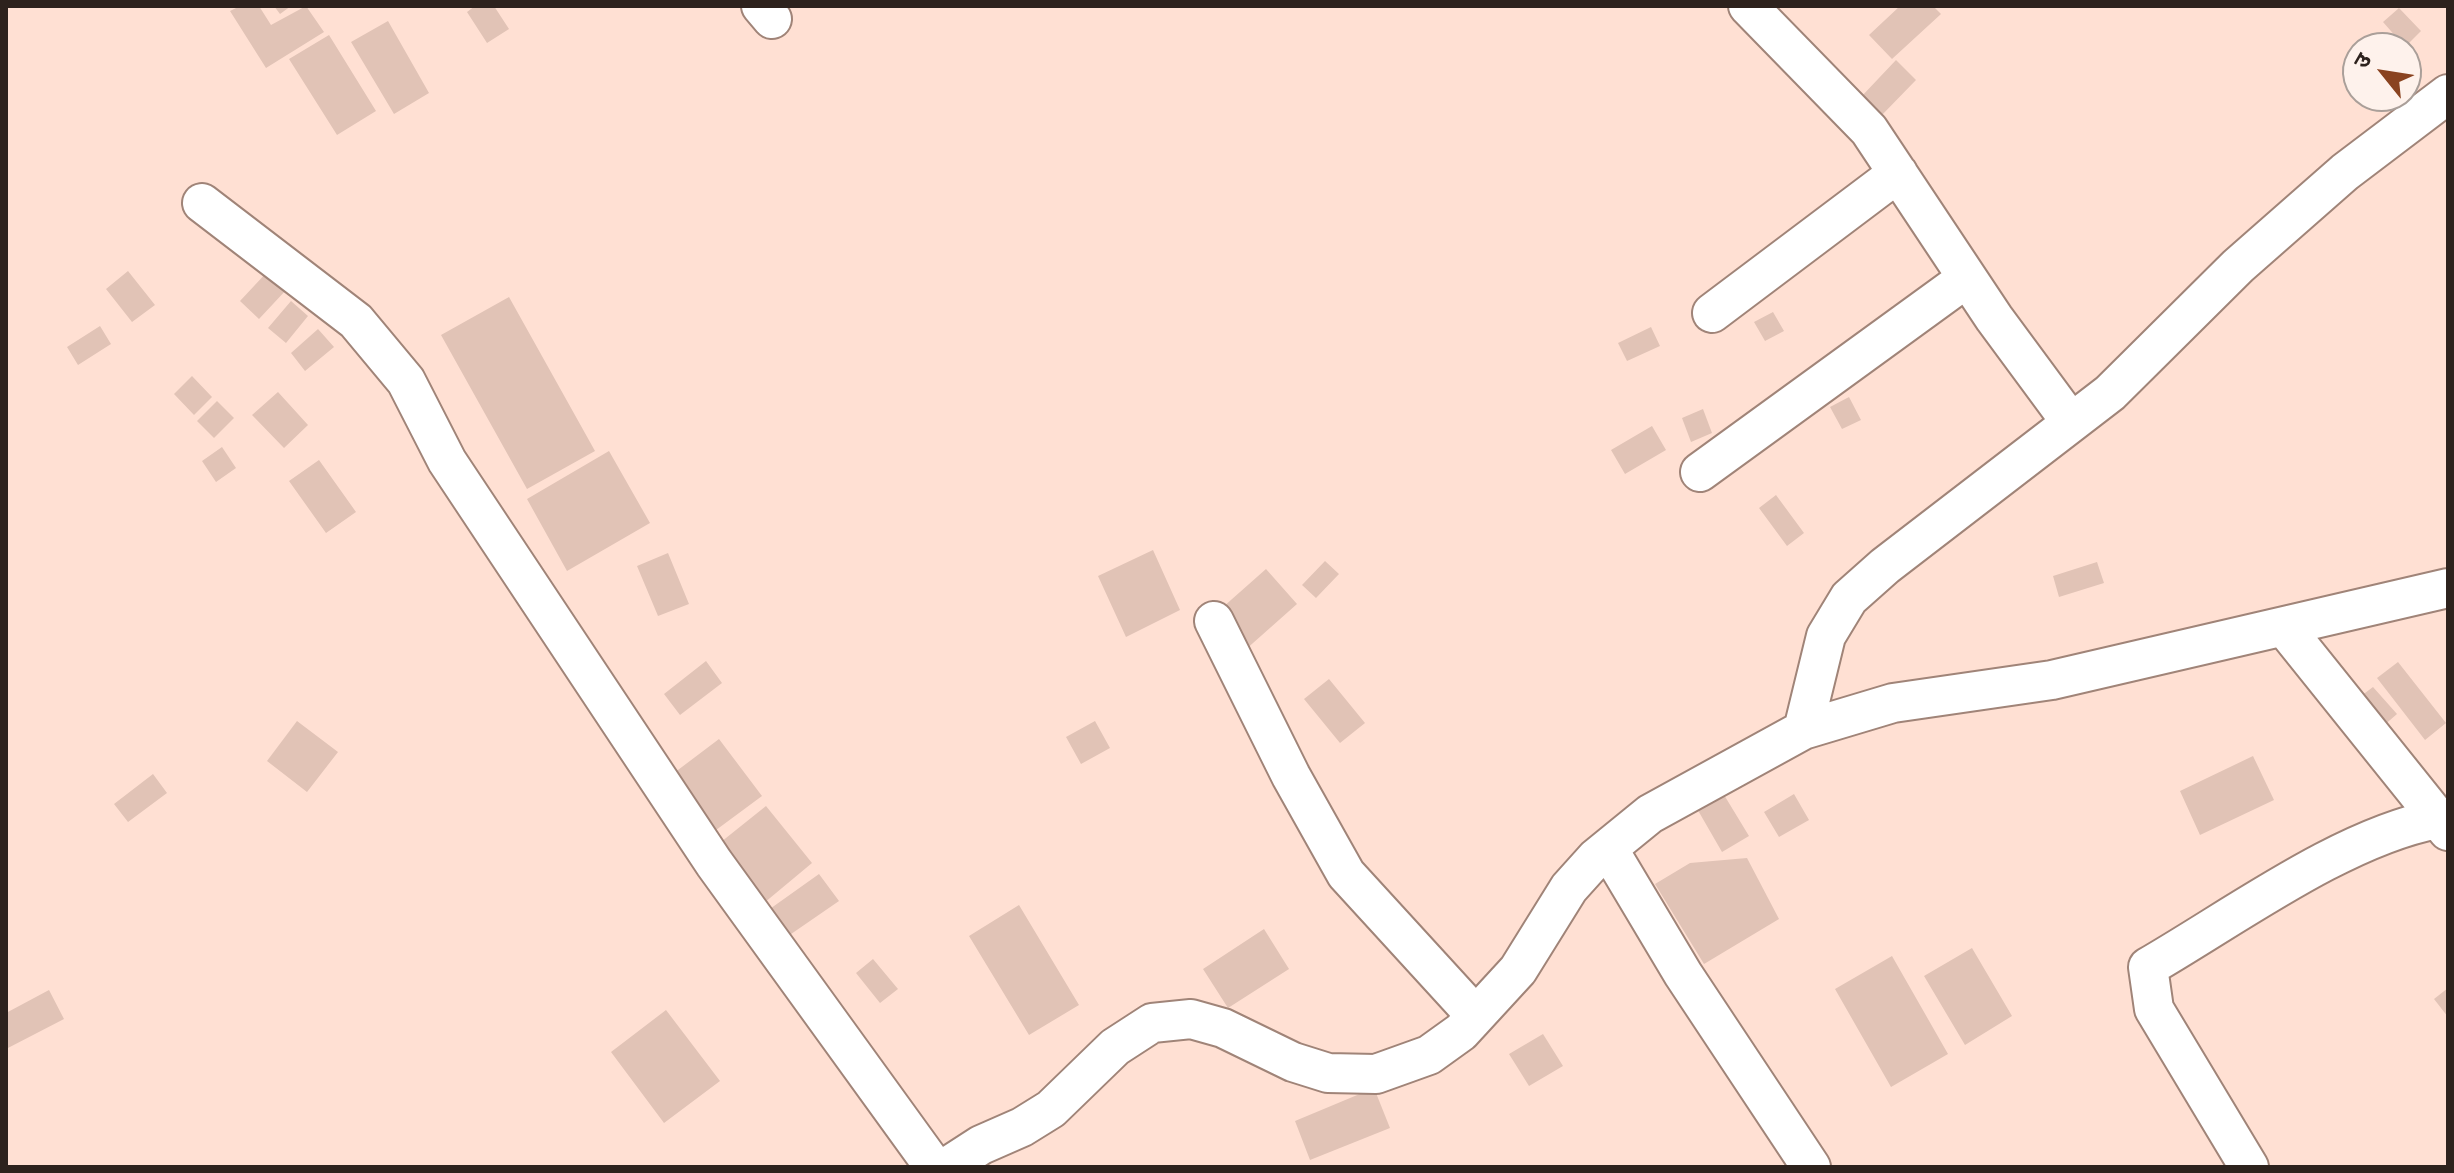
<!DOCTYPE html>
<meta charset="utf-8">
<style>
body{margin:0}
#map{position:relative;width:2454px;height:1173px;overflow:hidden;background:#ffe0d3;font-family:Cabin,"Noto Sans Devanagari",sans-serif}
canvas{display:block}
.frame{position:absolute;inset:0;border:8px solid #2d221d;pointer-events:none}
.north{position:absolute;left:2342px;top:32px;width:80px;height:80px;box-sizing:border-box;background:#fef2ec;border:2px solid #aa9f99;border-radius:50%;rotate:300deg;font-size:22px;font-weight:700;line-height:32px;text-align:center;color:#2d221d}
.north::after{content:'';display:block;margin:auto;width:28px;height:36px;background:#8a4320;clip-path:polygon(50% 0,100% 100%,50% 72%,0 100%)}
</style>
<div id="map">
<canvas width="2454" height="1173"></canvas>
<div class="frame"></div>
<div class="north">उ</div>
</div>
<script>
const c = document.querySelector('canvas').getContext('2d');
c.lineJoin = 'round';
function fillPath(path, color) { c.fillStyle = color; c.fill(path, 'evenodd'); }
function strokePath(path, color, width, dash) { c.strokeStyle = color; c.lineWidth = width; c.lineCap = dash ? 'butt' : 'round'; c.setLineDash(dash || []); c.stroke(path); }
fillPath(new Path2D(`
 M240 6H259L271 25 306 6 324 32 266 68 230 11Z
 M274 6H291L280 14Z
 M475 6H494L509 29 487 43 467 12Z
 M1900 6H1933L1941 14 1892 59 1869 35Z
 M2399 8 2421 31 2405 47 2383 22Z
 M388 21 429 93 394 114 351 42Z
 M329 35 376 111 337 135 289 59Z
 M1896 60 1916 80 1881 116 1861 97Z
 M128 271 155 305 132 322 106 289Z
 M268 271 287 289 259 319 240 301Z
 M509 297 595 451 527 489 441 335Z
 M291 301 308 316 286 343 268 328Z
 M1773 312 1784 331 1765 341 1754 322Z
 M100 326 111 344 78 365 67 347Z
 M1651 327 1660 346 1627 361 1618 343Z
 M318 329 334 347 305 371 291 353Z
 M192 376 212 397 194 415 174 394Z
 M278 392 308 425 284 448 252 415Z
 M1849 397 1861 420 1842 429 1830 407Z
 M217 401 234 418 214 438 197 421Z
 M1703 409 1712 433 1691 442 1682 418Z
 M1652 426 1666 450 1625 474 1611 450Z
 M222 447 236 468 216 482 202 461Z
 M609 451 650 523 567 571 527 499Z
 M319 460 356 512 326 533 289 481Z
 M1776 495 1804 533 1787 546 1759 508Z
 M1153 550 1180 610 1126 637 1098 576Z
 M668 553 689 604 658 616 637 566Z
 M1325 561 1339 574 1316 598 1302 585Z
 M2097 562 2104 583 2059 597 2053 576Z
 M1266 569 1297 604 1244 651 1214 615Z
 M706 661 722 683 680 715 664 694Z
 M2398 662 2446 723 2425 740 2377 678Z
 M1329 679 1365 723 1340 743 1304 699Z
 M2373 687 2397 714 2382 727 2357 699Z
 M297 721 338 752 307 792 267 761Z
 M1095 721 1110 748 1081 764 1066 737Z
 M719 739 762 796 712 833 670 776Z
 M2253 756 2274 800 2200 835 2180 791Z
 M153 774 167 793 128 822 114 804Z
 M1718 785 1749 836 1722 852 1692 800Z
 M1794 794 1809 820 1779 837 1764 812Z
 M766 806 812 863 764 903 716 846Z
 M1747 858 1779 919 1704 964 1655 884 1690 863Z
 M819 874 839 901 778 943 760 916Z
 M1019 905 1079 1005 1029 1035 969 936Z
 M1264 929 1289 969 1228 1008 1203 969Z
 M1972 948 2012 1016 1965 1045 1924 976Z
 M1892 956 1948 1054 1891 1087 1835 989Z
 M873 959 898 989 880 1003 856 973Z
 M2448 988V1017L2434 999Z
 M49 990 64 1019 6 1049V1013Z
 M666 1010 720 1081 664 1123 611 1052Z
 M1543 1034 1563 1066 1529 1086 1509 1054Z
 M1374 1088 1390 1128 1310 1160 1295 1121Z`), '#e1c3b6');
const minor = new Path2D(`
 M761 6 772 19
 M1748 6 1869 130 1994 318 2070 421
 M202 203 356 321 406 381 447 461 714 863 934 1167
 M1712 313 1898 173
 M1700 472 1967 278
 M1214 621 1291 776 1346 874 1475 1015
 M2285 628 2448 831
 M1803 730 1826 636 1849 598 1885 566 2110 393 2238 266 2345 172 2448 94
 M1609 850 1683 974 1811 1167
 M947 1167 981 1145 1022 1127 1051 1109 1115 1047 1152 1023 1191 1019 1223 1028 1293 1062 1328 1073 1376 1074 1429 1055 1461 1032 1518 970 1569 888 1596 858 1650 814 1803 730 1893 703 2052 680 2448 588
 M2249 1167 2154 1009 2148 967C2233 918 2342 837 2437 819`);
strokePath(minor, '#a08478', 42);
strokePath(minor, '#fff', 38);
</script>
